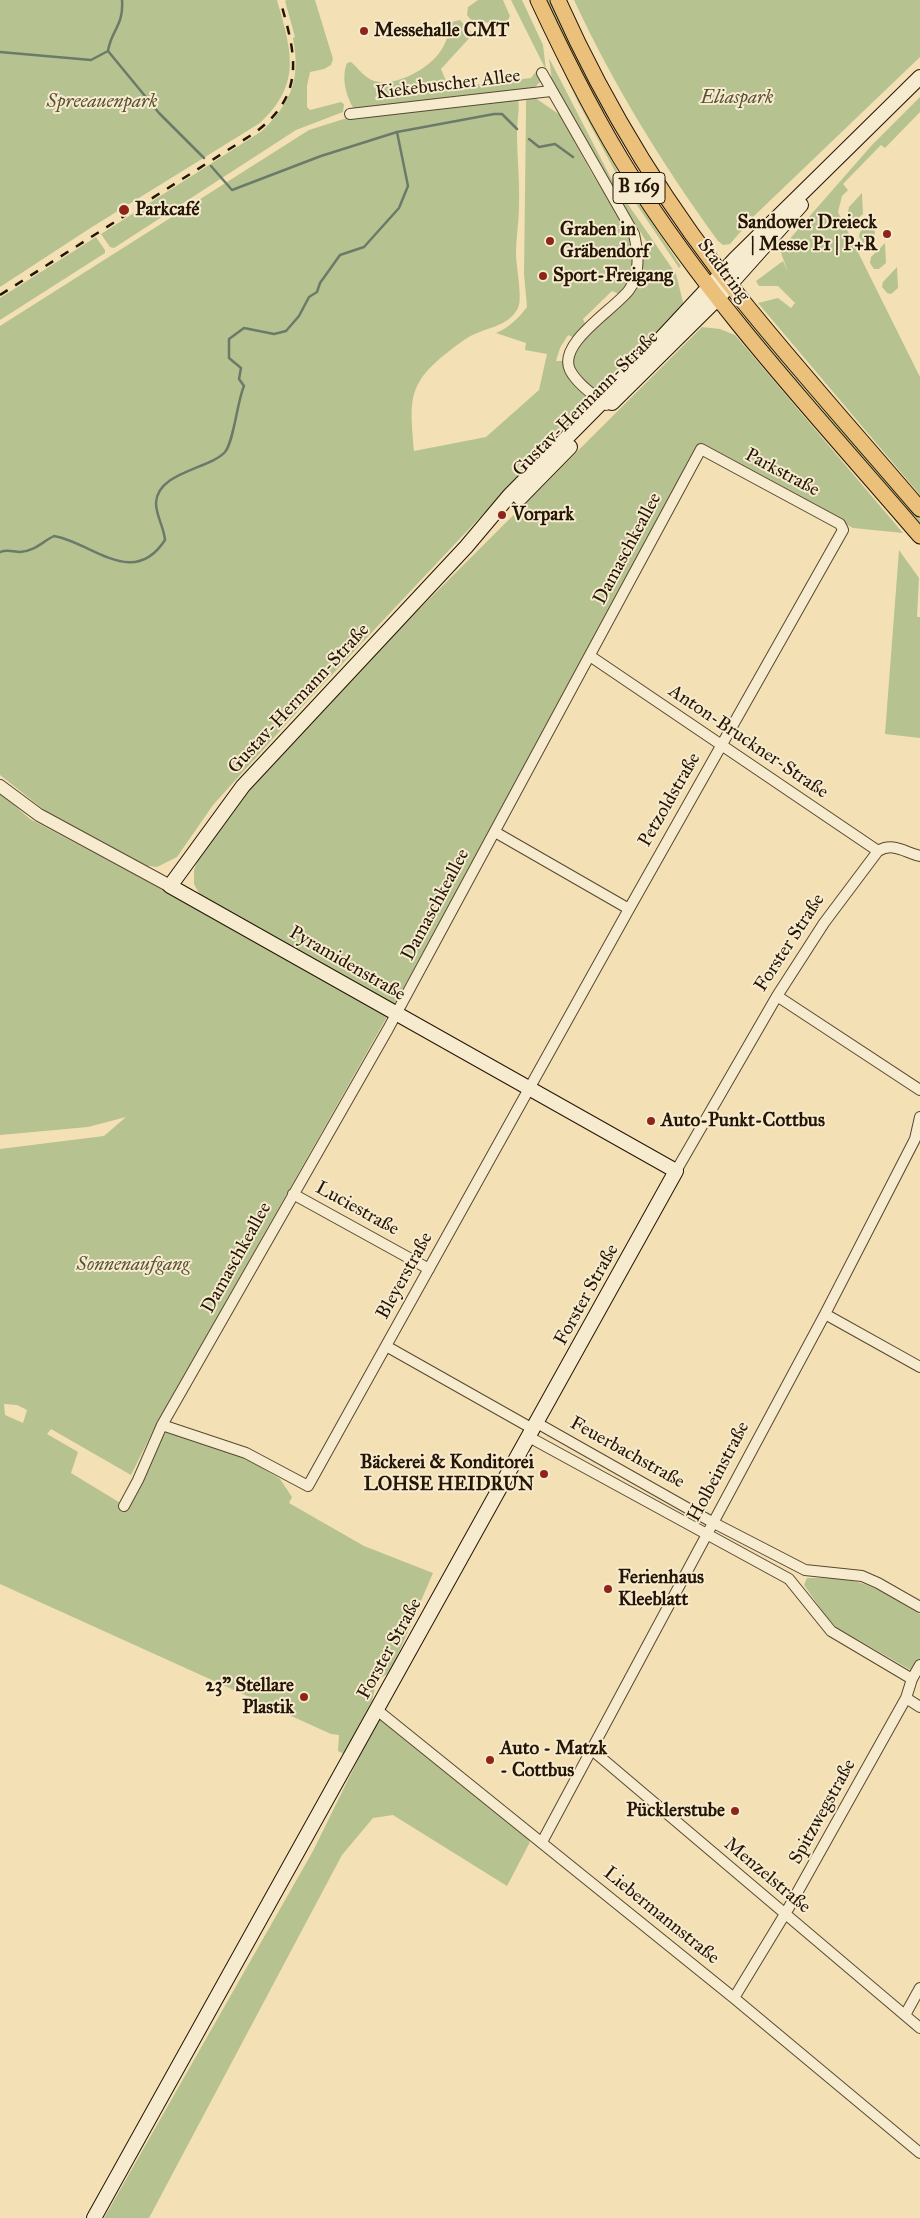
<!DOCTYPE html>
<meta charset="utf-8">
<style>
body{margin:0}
canvas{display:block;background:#f3e0b5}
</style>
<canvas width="920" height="2218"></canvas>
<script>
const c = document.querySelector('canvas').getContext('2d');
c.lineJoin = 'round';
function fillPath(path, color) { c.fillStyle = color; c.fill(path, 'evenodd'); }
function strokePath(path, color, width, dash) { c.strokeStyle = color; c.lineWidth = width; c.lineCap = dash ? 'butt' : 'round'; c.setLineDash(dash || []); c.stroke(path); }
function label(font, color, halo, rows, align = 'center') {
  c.font = font + ' "IM FELL Great Primer",serif'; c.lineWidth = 4; c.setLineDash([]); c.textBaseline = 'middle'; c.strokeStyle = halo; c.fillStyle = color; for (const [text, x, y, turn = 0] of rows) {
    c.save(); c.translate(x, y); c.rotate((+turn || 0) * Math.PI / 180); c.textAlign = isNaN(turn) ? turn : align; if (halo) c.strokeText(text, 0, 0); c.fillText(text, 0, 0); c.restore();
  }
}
fillPath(new Path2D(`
 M0 0H277C291 50 303 83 260 123L92 227 0 287Z
 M287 0H315L333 59 331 65 324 69 310 72 307 86V107L310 110 341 102 344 104 343 112 296 130 114 248 110 247 101 234 262 131C291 102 301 80 293 38L295 37 285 1Z
 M478 0H503L510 16 507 22 503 25 471 20 467 15 468 7Z
 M511 0H522L543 45 546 70Z
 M529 0H532L582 103 619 174 681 266 679 268 617 175 579 104Z
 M544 0H552L674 220 587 86Z
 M574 0H920V57L753 217 745 214 737 219 743 229 730 244 723 245 718 241C663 165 614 86 574 0Z
 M460 20 473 34 441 69 449 88 531 78 537 70 541 81 533 89 354 109C346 96 341 78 347 63L351 62C357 67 362 74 368 78 387 91 422 72 435 58 445 48 448 35 452 22Z
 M549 58 614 184 676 274 684 306 551 448 529 465 297 712 213 805 177 857 157 867 141 865 48 813 0 775V326L309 130 350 117 518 98C520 109 517 120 517 132 517 157 520 182 519 207 519 222 516 237 516 253 516 266 523 299 518 308 510 324 492 327 477 333 465 338 453 348 443 356 405 387 411 406 414 451L486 437 539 390 547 354 525 350 526 343 496 333C508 328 519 318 527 307L524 274 526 111V101L529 97H534L560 115 591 172 627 230 632 246V265L627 284 619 294 612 291 583 319 586 326 574 338 568 335 560 348 556 361H563L564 364 582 343 636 289 641 273 646 241 578 132 552 81Z
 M920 97V112L885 148 881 145 843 184 848 190 842 196 838 212 920 377V495L758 303 778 298 791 308 795 303 778 286H759L756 281 783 261 788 272 780 250 872 145Z
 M862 193 863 214 857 219 853 218 848 212 849 207Z
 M874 218 875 238 868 244H864L859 237 860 232Z
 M96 237 105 250V253L0 320V298Z
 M885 243 886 263 879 269H874L870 263 871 257Z
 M897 267 898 288 891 294 887 293 882 287 883 282Z
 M741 313 815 401 920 519V524L812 403 738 316Z
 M702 327 720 329 735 335 903 533 853 528 700 444 394 1005 201 897 194 884V870L199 857 247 793 310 718Z
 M899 550 919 578 917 617H920V738L885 734Z
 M0 793 30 819 134 874 388 1015 157 1423 131 1475 51 1429 47 1434 78 1452 71 1473 127 1507 165 1430 244 1457 280 1479 292 1497 289 1503 364 1546 433 1573 390 1673 377 1679 372 1701 344 1754 338 1751 339 1735 331 1734 0 1584V1149L104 1136 126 1117 88 1127 0 1135ZM4 1404 17 1405 27 1410 23 1423 5 1415Z
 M807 1578C824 1578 841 1578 858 1582 880 1588 900 1603 920 1614V1660L914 1672 836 1627 825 1615 804 1585Z
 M379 1717 522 1830 530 1842 507 1886 393 1815 373 1818 342 1855 149 2218H104L313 1851Z`), '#b6c391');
strokePath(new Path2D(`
 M122 0C124 26 111 30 108 51L159 113 204 158
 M0 52 91 60 108 51
 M397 132 494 114H502L517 129
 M529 139 539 147 555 144 573 157
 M0 552C8 549 13 552 20 552 35 551 42 542 54 536 93 543 133 589 165 540 164 527 156 516 156 503 157 472 210 469 225 452 234 441 237 402 244 386L239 379 241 368 229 358V339L244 328 274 334 286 331 299 316 309 297 317 292 320 283 340 255 364 247 399 208 408 186 397 132 321 156 232 190 211 166`), '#6c7a6a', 2.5);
const minor = new Path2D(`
 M542 73 634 234C638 252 641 274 629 290 615 309 557 343 570 370 577 384 594 395 606 405
 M350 114 551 91
 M701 449 840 524 843 530 629 909 308 1486 246 1453 162 1425 388 1029Z
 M590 656 878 851
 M495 832 629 909
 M777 996 920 1090
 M676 1171 777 996 824 923 878 851C893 842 904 852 920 856
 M293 1194 429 1269
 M825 1314 920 1367
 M386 1346 533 1429
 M537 1423 712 1522 805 1570 862 1576 878 1583 920 1607
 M529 1437 789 1579 831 1631 912 1679
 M124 1506 138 1480 162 1425
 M906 1698 920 1707
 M377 1710 734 1998 920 2153
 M592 1750 920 2028
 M542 1842 825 1314 915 1139 920 1117
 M734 1998 788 1909 906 1698 912 1679 920 1665
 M905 2015 920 1988`);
const tertiary = new Path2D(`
 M0 786 39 815 170 886`);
const secondary = new Path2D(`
 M612 403 718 298 801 205
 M520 498 570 447
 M94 2218 676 1171 170 886 243 786 466 547 509 496 602 402 735 259 920 77`);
const primary = new Path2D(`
 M538 0C566 60 596 120 632 177 714 307 820 419 920 536
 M558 0C606 108 671 213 746 305 802 374 862 441 920 509`);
strokePath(minor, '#584830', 12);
strokePath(tertiary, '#584830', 14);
strokePath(secondary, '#251504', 16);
strokePath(primary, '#251504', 17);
strokePath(minor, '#f7ebcf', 10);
strokePath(tertiary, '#f7ebcf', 12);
strokePath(secondary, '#f7ebcf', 14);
strokePath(primary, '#eac07a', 15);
strokePath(new Path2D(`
 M0 295 253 134C307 95 296 55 280 0`), '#251504', 2.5, [9, 9]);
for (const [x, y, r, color] of [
 [364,31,5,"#8f2418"],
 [124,210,6,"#8f2418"],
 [887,234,5,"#8f2418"],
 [550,241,5,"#8f2418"],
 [543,276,5,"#8f2418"],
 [502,515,5,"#8f2418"],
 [651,1121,5,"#8f2418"],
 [544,1474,5,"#8f2418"],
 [608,1589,5,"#8f2418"],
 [304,1697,5,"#8f2418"],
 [490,1760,5,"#8f2418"],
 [735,1811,5,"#8f2418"]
]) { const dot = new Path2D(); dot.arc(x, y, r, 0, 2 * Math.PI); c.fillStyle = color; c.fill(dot); strokePath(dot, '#f7ebcf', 2); }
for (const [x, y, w] of [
 [639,188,52]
]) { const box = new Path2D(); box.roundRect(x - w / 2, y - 15.5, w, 31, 4); c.fillStyle = '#f7ebcf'; c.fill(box); strokePath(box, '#251504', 1); }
label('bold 18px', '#251504', null, [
 ["B 169",639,188]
]);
label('bold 19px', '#251504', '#f7ebcf', [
 ["Messehalle CMT",374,31],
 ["Parkcafé",135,210],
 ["Sandower Dreieck",877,223,"right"],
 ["| Messe P1 | P+R",877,245,"right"],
 ["Graben in",560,230],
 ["Gräbendorf",560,252],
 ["Sport-Freigang",553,276],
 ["Vorpark",512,515],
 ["Auto-Punkt-Cottbus",661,1121],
 ["Bäckerei & Konditorei",534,1463,"right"],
 ["LOHSE HEIDRUN",534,1485,"right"],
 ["Ferienhaus",618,1578],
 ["Kleeblatt",618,1600],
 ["23\" Stellare",294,1686,"right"],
 ["Plastik",294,1708,"right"],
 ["Auto - Matzk",500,1749],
 ["- Cottbus",500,1771],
 ["Pücklerstube",725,1811,"right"]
], 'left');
label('19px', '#251504', '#f7ebcf', [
 ["Kiekebuscher Allee",448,85,-7],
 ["Stadtring",723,271,53],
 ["Gustav-Hermann-Straße",586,404,-45],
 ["Parkstraße",782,473,28],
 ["Damaschkeallee",628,549,-62],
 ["Gustav-Hermann-Straße",299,699,-47],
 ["Anton-Bruckner-Straße",748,742,34],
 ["Petzoldstraße",670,800,-60],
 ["Damaschkeallee",436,905,-62],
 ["Forster Straße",790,943,-57],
 ["Pyramidenstraße",347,964,30],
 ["Luciestraße",357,1209,29],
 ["Damaschkeallee",237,1258,-61],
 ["Bleyerstraße",405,1276,-61],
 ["Forster Straße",587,1295,-61],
 ["Feuerbachstraße",627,1453,29],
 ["Holbeinstraße",719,1472,-62],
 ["Forster Straße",390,1649,-61],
 ["Spitzwegstraße",823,1812,-61],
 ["Menzelstraße",767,1876,40],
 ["Liebermannstraße",661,1916,39]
]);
label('italic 19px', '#585235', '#f7ebcf', [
 ["Eliaspark",737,98],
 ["Spreeauenpark",102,102],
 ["Sonnenaufgang",133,1265]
]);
</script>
